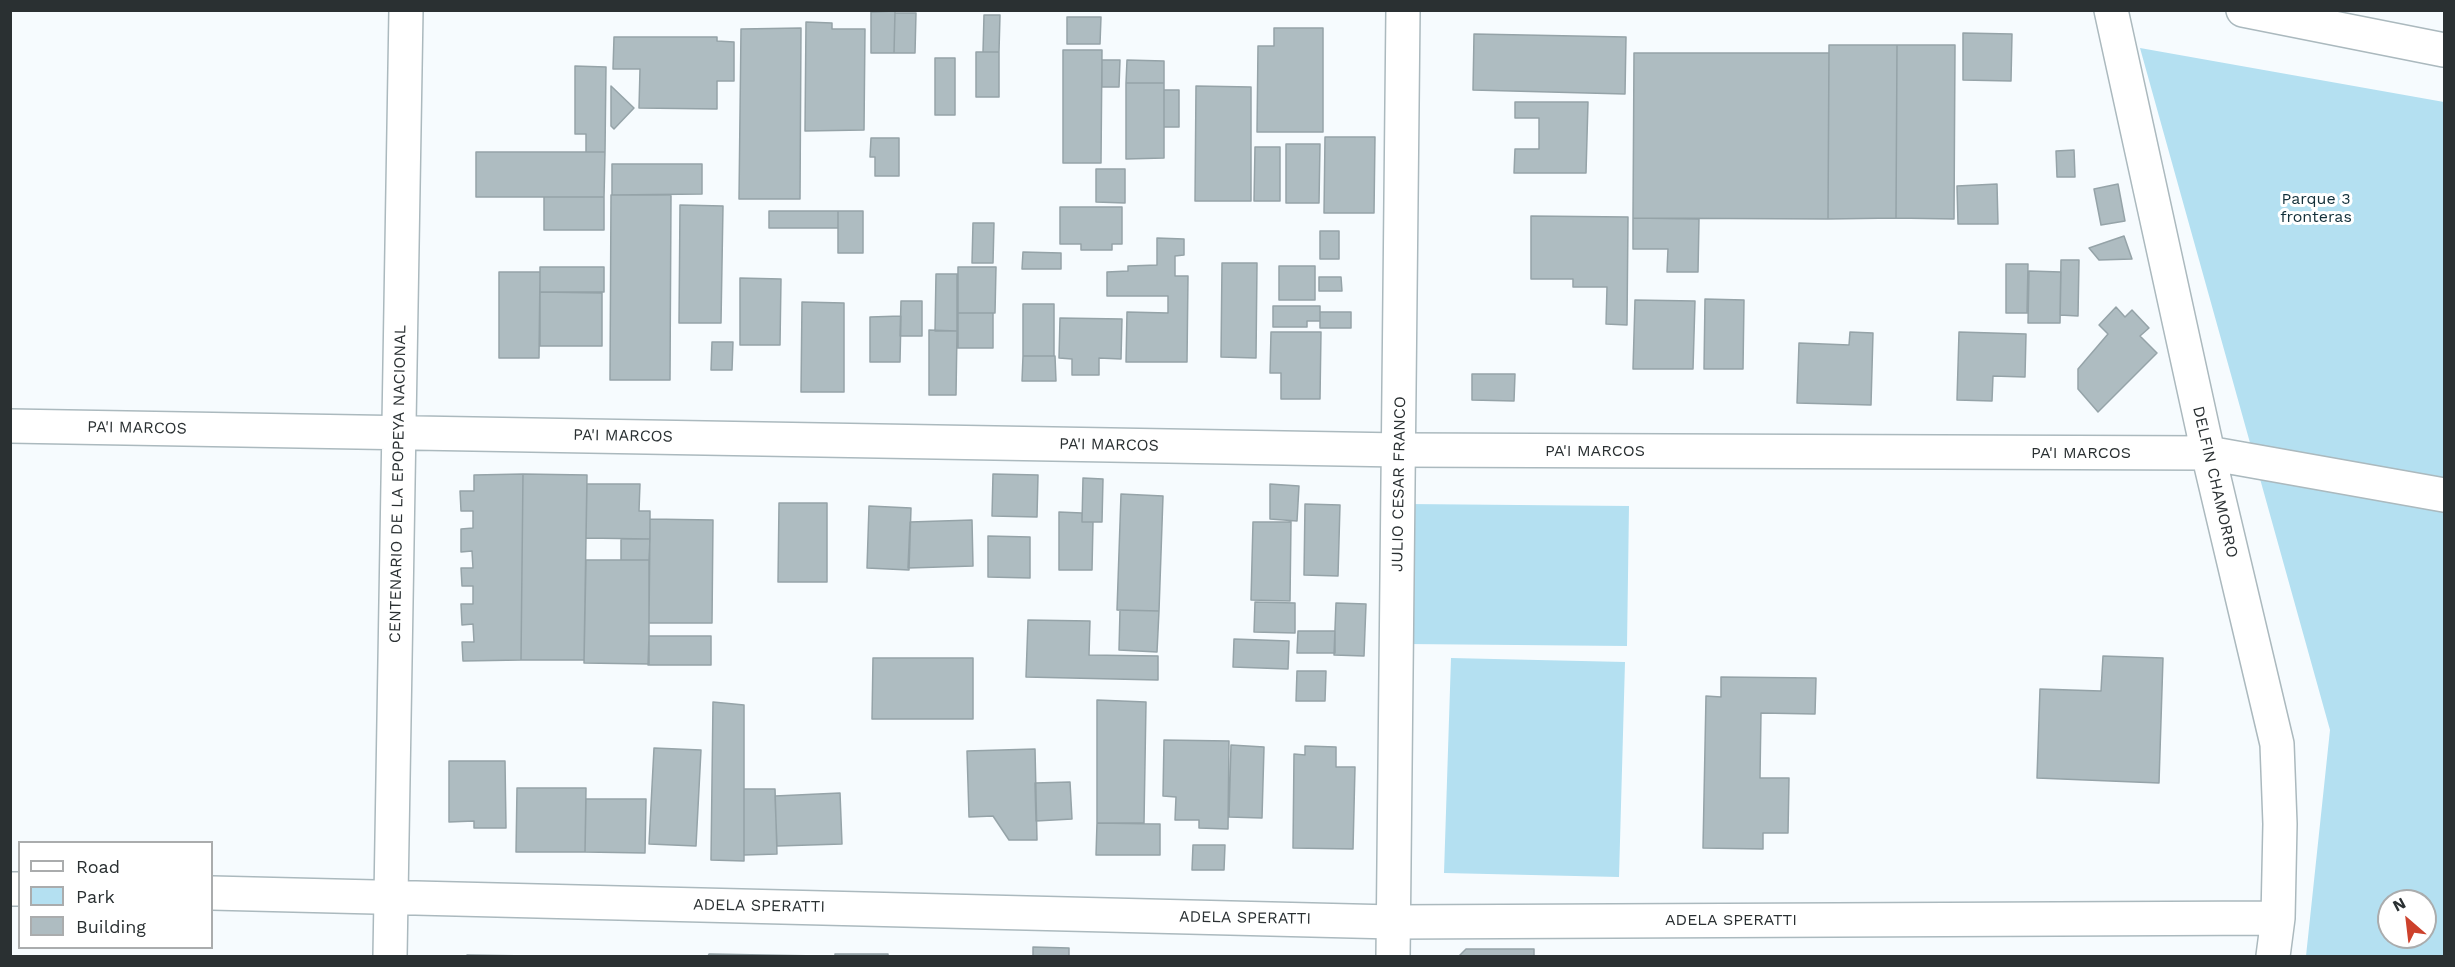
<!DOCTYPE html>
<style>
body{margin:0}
#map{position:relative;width:2455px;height:967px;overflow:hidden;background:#f6fbfe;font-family:"Work Sans",sans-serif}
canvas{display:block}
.frame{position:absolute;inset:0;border:12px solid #2a3032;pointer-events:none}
.legend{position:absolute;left:18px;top:841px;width:195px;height:108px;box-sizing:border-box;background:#fff;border:2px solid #aaacad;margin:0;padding:8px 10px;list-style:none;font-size:18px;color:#2a3032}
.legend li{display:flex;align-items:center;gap:12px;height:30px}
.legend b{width:30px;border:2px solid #aaacad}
.north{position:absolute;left:2377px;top:889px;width:60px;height:60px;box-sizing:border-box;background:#fff;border:2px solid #aaacad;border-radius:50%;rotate:332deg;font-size:16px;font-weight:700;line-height:24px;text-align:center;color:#2a3032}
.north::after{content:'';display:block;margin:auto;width:21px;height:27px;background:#cd412c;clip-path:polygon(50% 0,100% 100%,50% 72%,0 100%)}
</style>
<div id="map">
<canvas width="2455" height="967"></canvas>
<div class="frame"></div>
<ul class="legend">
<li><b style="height:8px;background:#fff"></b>Road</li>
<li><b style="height:16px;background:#b4e0f1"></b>Park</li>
<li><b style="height:16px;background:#aebcc1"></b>Building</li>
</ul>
<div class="north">N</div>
</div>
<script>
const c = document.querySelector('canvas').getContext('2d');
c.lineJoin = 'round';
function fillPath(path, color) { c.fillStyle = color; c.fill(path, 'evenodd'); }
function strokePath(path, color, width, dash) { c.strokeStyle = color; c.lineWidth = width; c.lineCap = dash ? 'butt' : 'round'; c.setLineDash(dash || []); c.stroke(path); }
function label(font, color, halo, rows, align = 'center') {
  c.font = font + ' "Work Sans",sans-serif'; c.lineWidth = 6; c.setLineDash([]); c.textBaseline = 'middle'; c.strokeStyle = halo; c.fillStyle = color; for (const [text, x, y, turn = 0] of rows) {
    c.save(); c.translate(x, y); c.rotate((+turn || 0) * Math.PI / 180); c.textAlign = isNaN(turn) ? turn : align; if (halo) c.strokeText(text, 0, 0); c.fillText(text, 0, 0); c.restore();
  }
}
fillPath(new Path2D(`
 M2140 48 2444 102V956H2306L2330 730ZM2389 901H2425V937H2389Z
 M1408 504 1629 506 1627 646 1406 644Z
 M1451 658 1625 662 1619 877 1444 873Z`), '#b4e0f1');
const building = new Path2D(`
 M895 11 894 53H871V12Z
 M895 13H916L915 53H894Z
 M984 15H1000L999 52H983Z
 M1067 17H1101L1100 44H1067Z
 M806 22 832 23V29H865L864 130 805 131Z
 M801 28 800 199H739L741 29Z
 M1274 28H1323V132H1257L1258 46H1274Z
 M1963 33 2012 34 2011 81 1963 80Z
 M1474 34 1626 37 1625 94 1473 90Z
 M614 37H717V41L734 42V81H717V109L639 108 640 69H613Z
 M1829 45H1897L1896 218 1828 219Z
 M1897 45H1955L1954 219 1896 218Z
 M1063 50H1102L1101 163H1063Z
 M976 52H999V97H976Z
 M1634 53H1829L1828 219 1633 218Z
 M935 58H955V115H935Z
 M1102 60H1120L1119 87H1102Z
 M1127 60 1164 61V83H1126Z
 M575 66 606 67 605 152H586V134H575Z
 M1126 83H1164V158L1126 159Z
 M611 86 634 108 614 129 611 126Z
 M1196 86 1251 87V201H1195Z
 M1164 90H1179V127H1164Z
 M1515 102H1588L1586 173H1514L1515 149H1539V118H1515Z
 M1325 137H1375L1374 213H1324Z
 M871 138H899V176H875V157H870Z
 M1286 144H1320L1319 203H1286Z
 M1255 147H1280V201H1254Z
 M2074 150 2075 177H2057L2056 151Z
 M476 152H605L604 197H476Z
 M612 164H702V194L612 195Z
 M1096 169H1125V203L1096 202Z
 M1997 184 1998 224H1958L1957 186Z
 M2118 184 2125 221 2101 225 2094 189Z
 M611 195H671L670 380H610Z
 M544 197H604V230H544Z
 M680 205 723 206 721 323H679Z
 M1060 207H1122V244H1112V250H1081V244H1060Z
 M769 211H838V228H769Z
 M838 211H863V253H838Z
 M1531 216 1628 217 1627 325 1606 324 1607 287H1573V279H1531Z
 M1633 218 1699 219 1698 272H1667L1668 249H1633Z
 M973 223H994L993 263H972Z
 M1320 231H1339V259H1320Z
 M2124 236 2132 259 2099 260 2089 248Z
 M1157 238 1184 239V255L1175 256V276H1188L1187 362H1126L1127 312 1168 313V296H1107V272L1128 271V266L1157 265Z
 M1023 252 1061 253V269H1022Z
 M2061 260H2079L2078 316 2060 315Z
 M1222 263H1257L1256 358 1221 357Z
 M2006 264H2028L2027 313H2006Z
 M1279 266H1315V300H1279Z
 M540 267H604V292H540Z
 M958 267H996L995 313H958Z
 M2029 271 2061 272 2060 323H2028Z
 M499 272H540L539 358H499Z
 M936 274H957V331H935Z
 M1319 277H1341L1342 291H1319Z
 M740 278 781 279 780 345H740Z
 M540 292 602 293V346H540Z
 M1705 299 1744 300 1743 369H1704Z
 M1635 300 1695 301 1693 369H1633Z
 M901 301H922V336H900Z
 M802 302 844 303V392H801Z
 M1023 304H1054V356H1023Z
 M1273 306H1320V321H1307V327H1273Z
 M2116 307 2125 317 2132 310 2149 328 2140 336 2157 353 2098 412 2078 389V369L2108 334 2099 325Z
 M1320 312H1351V328H1320Z
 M958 313H993V348H958Z
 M901 316 900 362H870V317Z
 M1060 318 1122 319 1121 359 1099 358V375H1072V359L1059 358Z
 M929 330 957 331 956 395H929Z
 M1271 332H1321L1320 399H1281V373H1270Z
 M1850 332 1873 333 1871 405 1797 403 1799 343 1849 345Z
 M1959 332 2026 334 2025 377 1993 376 1992 401 1957 400Z
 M712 342H733L732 370H711Z
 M1023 356H1055L1056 381H1022Z
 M1472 374H1515L1514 401 1472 400Z
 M523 474 587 475 584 660H521Z
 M523 474 521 660 463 661 462 642H474L473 624 462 625 461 604H473V586H462L461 568H473L472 551 461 552V529L473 528V511H461L460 491H474V475Z
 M993 474 1038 475 1037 517 992 516Z
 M1083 478 1103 479 1102 522H1082Z
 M587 484H640L639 511H650V539L586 538Z
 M1270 484 1299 486 1297 521 1270 519Z
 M1121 494 1163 496 1159 611 1117 610Z
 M779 503H827V582H778Z
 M1305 504 1340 505 1338 576 1304 575Z
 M869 506 911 508 909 570 867 568Z
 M1059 512 1082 513V522H1093L1092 570H1059Z
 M650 519 713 520 712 623H649Z
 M972 520 973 566 908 568 910 522Z
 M1253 522H1291L1290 601 1251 600Z
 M988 536 1030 537V578L988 577Z
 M621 539H650L649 560H621Z
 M586 560H649V664L584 663Z
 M1255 602 1295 603V633L1254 632Z
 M1336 603 1366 604 1364 656 1334 655Z
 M1120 610 1159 611 1157 652 1119 650Z
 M1028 620 1090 621 1089 655 1158 656V680L1026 677Z
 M1298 631H1335V653H1297Z
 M649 636H711V665H648Z
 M1234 639 1289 641 1288 669 1233 667Z
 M2103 656 2163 658 2159 783 2037 778 2040 689 2101 691Z
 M873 658H973V719H872Z
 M1297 671H1326L1325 701H1296Z
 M1721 677 1816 678 1815 714 1761 713 1760 778H1789L1788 833H1763V849L1703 848 1706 696 1721 697Z
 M1097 700 1146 702 1144 823H1097Z
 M713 702 744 705V861L711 860Z
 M1164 740 1229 741 1228 829 1199 828V820H1175L1176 797 1163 796Z
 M1231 745 1264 747 1262 818 1229 817Z
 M1305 746 1336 747V767H1355L1353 849 1293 848 1294 754 1305 755Z
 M654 748 701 750 696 846 649 844Z
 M1035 749 1037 840H1009L993 816 969 817 967 751Z
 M449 761H505L506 828H474V821L449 822Z
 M1070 782 1072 819 1036 821 1035 783Z
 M517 788H586L585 852H516Z
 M744 789H775L777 854 744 855Z
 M840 793 842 844 777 846 775 796Z
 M586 799H646L645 853 585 852Z
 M1097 823 1160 824V855H1096Z
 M1193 845H1225L1224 870H1192Z
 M1033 947 1069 948V956H1033Z
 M1466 949H1534V956H1459Z
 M709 954 820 956H708Z
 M835 954H888V956H835Z
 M467 955 531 956H467Z`);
fillPath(building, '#aebcc1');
strokePath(building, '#95a3a8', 1.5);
const minor = new Path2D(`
 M2111 10 2208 453 2277 744 2280 824 2278 918 2273 956
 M2243 10 2444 50
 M10 426 1400 450 2208 453 2444 495
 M10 889H20
 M212 893 1393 922 2278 918
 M390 956 406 10`);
const tertiary = new Path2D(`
 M1393 956 1403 10`);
strokePath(minor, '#abb9be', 36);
strokePath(tertiary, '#abb9be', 36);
strokePath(minor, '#fff', 33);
strokePath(tertiary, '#fff', 33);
label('16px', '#122f39', '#fff', [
 ["Parque 3",2316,199],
 ["fronteras",2316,217]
]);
label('16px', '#2a3032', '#fff', [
 ["PA'I MARCOS",137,428,1],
 ["PA'I MARCOS",623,436,1],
 ["PA'I MARCOS",1109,445,1],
 ["PA'I MARCOS",1595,451],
 ["PA'I MARCOS",2081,453],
 ["DELFIN CHAMORRO",2215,482,77],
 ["CENTENARIO DE LA EPOPEYA NACIONAL",398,484,-89],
 ["JULIO CESAR FRANCO",1399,484,-89],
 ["ADELA SPERATTI",759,906,1],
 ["ADELA SPERATTI",1245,918,1],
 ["ADELA SPERATTI",1731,920]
]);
</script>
